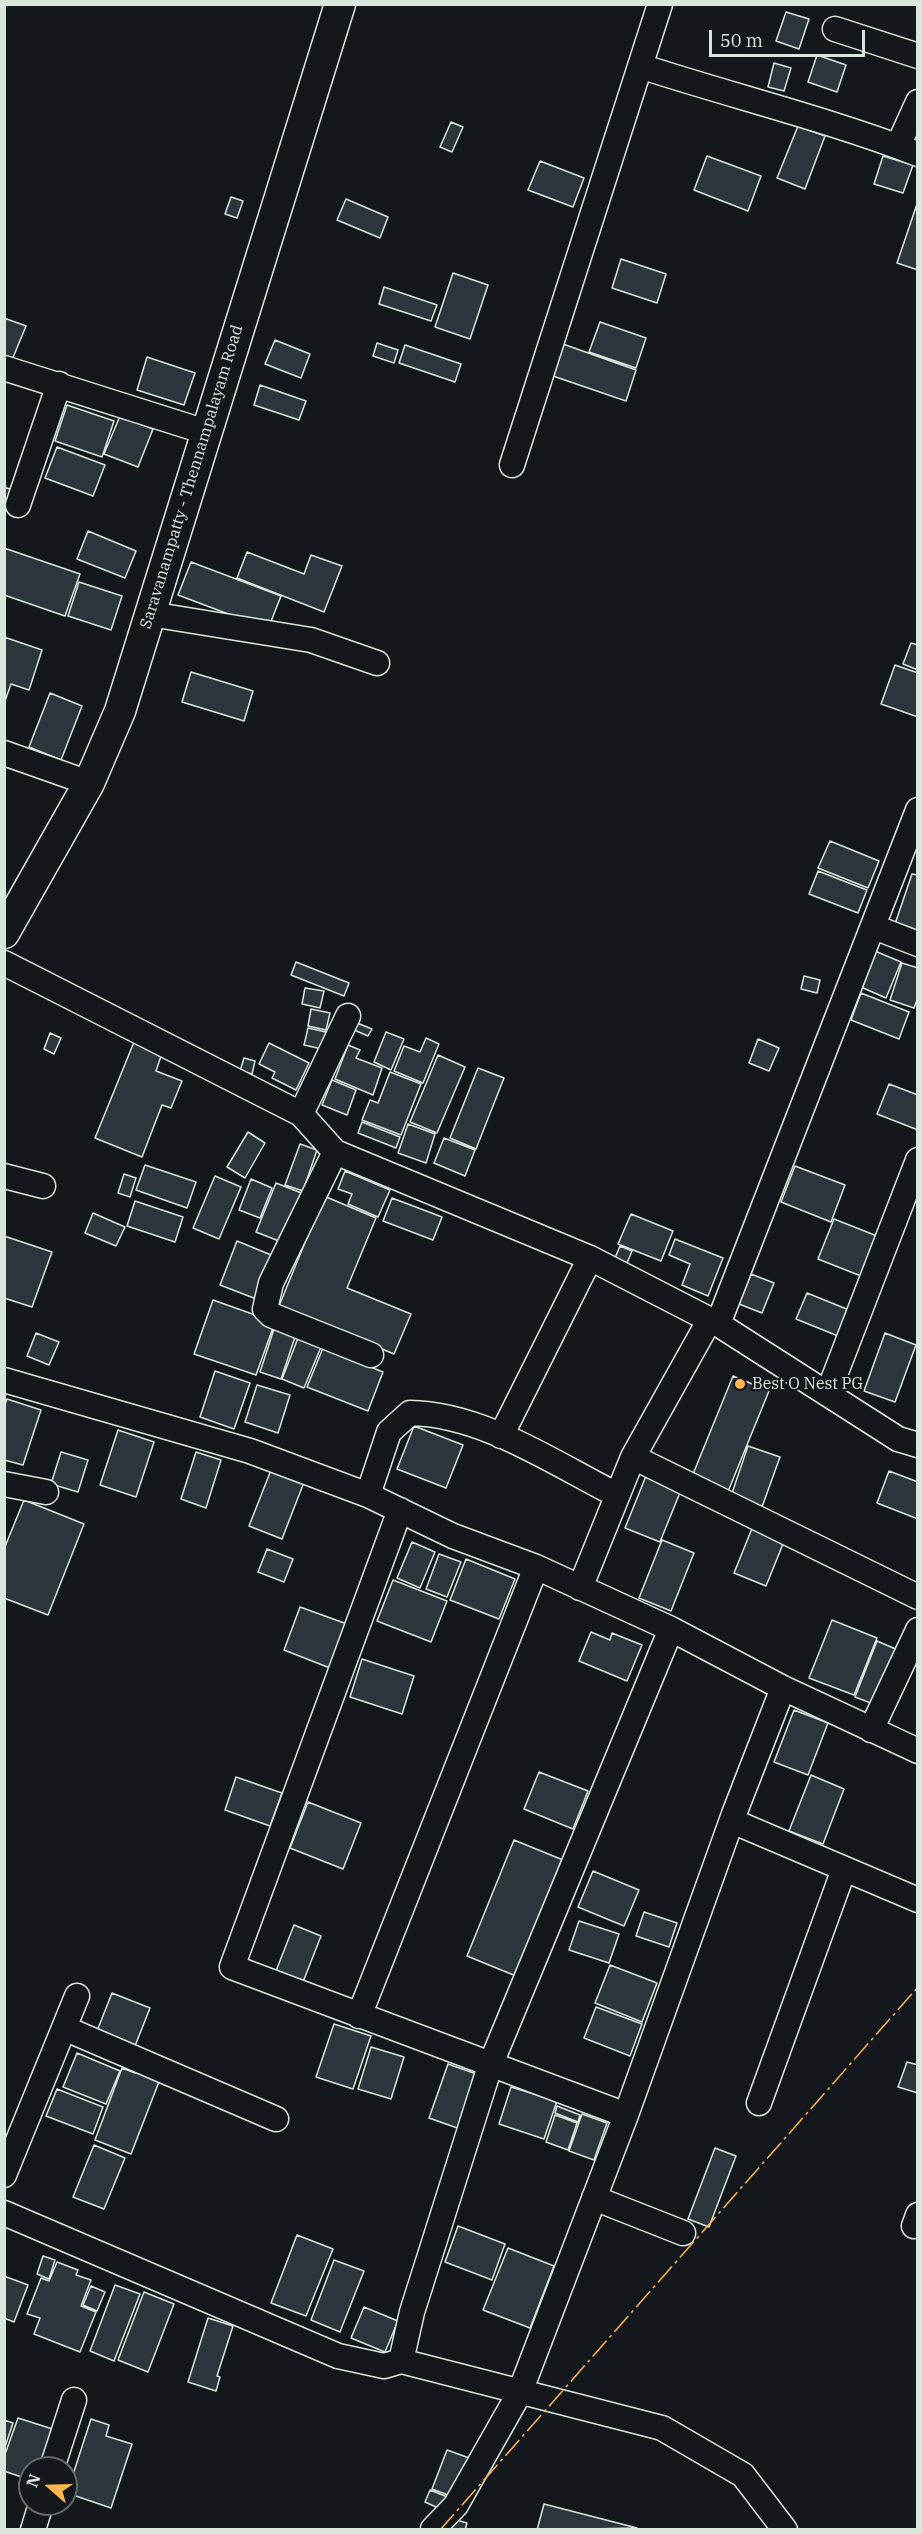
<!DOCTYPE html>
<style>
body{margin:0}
#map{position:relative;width:922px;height:2534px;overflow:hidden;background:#14181c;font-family:"IBM Plex Serif",serif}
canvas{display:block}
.frame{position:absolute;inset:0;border:6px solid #d8e6dc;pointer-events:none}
.north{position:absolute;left:18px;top:2456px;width:60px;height:60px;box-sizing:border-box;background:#14181c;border:2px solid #626a69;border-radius:50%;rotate:290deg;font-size:16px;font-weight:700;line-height:24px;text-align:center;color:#d8e6dc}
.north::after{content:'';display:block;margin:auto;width:21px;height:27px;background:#ffb74d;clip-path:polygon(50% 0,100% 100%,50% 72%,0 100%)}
.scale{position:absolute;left:709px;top:30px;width:156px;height:27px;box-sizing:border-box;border:3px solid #d8e6dc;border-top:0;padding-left:8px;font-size:18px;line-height:21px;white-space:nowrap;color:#d8e6dc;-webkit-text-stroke:4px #14181c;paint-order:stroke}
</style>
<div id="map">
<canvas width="922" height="2534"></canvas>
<div class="frame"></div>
<div class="north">N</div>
<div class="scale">50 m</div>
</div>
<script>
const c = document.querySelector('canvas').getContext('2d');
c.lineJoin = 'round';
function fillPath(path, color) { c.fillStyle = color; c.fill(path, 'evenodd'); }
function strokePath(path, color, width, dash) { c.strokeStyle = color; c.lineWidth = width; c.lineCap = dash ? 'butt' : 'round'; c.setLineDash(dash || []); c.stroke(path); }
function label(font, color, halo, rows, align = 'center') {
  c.font = font + ' "IBM Plex Serif",serif'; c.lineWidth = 4.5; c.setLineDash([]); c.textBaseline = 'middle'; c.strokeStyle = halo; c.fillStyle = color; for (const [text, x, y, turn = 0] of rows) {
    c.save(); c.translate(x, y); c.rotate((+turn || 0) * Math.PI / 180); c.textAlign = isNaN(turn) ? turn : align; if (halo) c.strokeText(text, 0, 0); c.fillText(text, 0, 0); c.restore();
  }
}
const building = new Path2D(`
 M786 12 809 19 799 49 776 41Z
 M817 55 846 65 837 92 808 82Z
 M774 63 791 68 784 91 768 87Z
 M451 122 463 127 452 152 440 147Z
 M798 126 825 136 805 189 777 178Z
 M707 156 761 176 748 211 694 190Z
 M883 156 913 165 903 193 874 184Z
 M540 161 584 178 573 207 528 190Z
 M231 197 243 201 237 218 225 214Z
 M346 199 388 217 380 238 337 220Z
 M918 201V270L897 263Z
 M621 259 666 274 657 303 612 288Z
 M453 273 488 285 470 339 435 327Z
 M384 287 437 305 431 321 379 304Z
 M4 318 26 326 12 360 4 357Z
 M600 322 646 338 636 368 589 352Z
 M275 340 310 354 301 378 265 364Z
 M377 343 398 350 394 363 373 356Z
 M563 344 636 370 626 401 553 376Z
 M405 345 461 364 455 382 399 363Z
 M147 357 195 373 184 405 137 390Z
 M260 385 306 401 299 420 254 405Z
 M67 405 114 421 102 457 55 441Z
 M120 416 153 429 138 467 104 454Z
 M57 447 105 465 93 496 45 478Z
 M4 487 12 490 4 510Z
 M88 531 136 551 125 578 77 559Z
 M4 548 80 574 65 616 4 595Z
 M247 552 304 574 311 555 342 566 324 612 237 578Z
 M191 562 281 596 268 629 178 595Z
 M79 582 122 596 111 630 68 616Z
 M4 637 42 650 29 690 11 684 4 704Z
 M911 643 918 645V670L903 664Z
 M895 665 918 673V717L881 704Z
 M191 672 253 691 244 721 182 702Z
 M50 693 82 706 61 760 29 747Z
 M830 841 879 861 868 888 818 868Z
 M818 871 867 890 858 913 809 894Z
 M912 874 918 875V935L894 927Z
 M875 951 901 962 886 998 861 987Z
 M296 962 349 983 344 996 291 975Z
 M902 963 918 968V997L914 1008 890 1000Z
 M804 976 820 980 817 993 801 989Z
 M305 988 324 991 320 1008 302 1004Z
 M861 993 909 1012 899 1039 851 1020Z
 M311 1009 330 1013 326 1030 308 1026Z
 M357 1023 372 1029 368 1036 354 1030Z
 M308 1028 326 1032 322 1049 304 1045Z
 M386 1032 404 1039 391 1070 374 1062Z
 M50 1033 61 1038 54 1054 44 1049Z
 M426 1038 439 1044 423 1083 394 1071 404 1046 420 1052Z
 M758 1039 779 1048 769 1071 749 1063Z
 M134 1042 162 1053 156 1071 182 1081 171 1108 162 1105 142 1157 95 1138Z
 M269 1043 309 1063 296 1090 272 1078 275 1072 259 1064Z
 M348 1045 360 1050 356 1058 382 1068 373 1095 335 1079Z
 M438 1055 465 1067 437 1133 410 1122Z
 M244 1058 255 1061 252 1074 240 1071Z
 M478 1068 504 1078 476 1149 450 1138Z
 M390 1072 421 1084 401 1135 362 1120 370 1100 378 1103Z
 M332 1080 356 1090 347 1115 322 1105Z
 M889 1084 918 1095V1130L877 1114Z
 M362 1122 400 1137 396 1148 358 1133Z
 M408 1124 435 1134 426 1163 398 1153Z
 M248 1132 265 1143 245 1178 227 1167Z
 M444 1138 475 1150 465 1176 434 1163Z
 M300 1144 317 1150 303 1191 285 1185Z
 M145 1165 196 1182 187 1208 136 1190Z
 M795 1166 845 1185 831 1222 781 1202Z
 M345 1171 390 1190 378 1217 348 1204 352 1194 338 1189Z
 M124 1174 136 1178 130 1197 118 1193Z
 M215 1176 241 1187 219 1239 193 1228Z
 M251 1179 272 1188 260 1218 239 1210Z
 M276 1183 304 1194 284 1243 256 1232Z
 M324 1196 376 1218 347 1288 411 1314 394 1354 279 1306Z
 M392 1198 442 1217 433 1240 383 1221Z
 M135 1201 183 1217 175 1242 127 1226Z
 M93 1213 125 1227 116 1246 85 1233Z
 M631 1214 673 1231 661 1261 618 1244Z
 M834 1219 882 1238 866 1278 818 1259Z
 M4 1236 52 1252 32 1307 4 1298Z
 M675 1239 723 1258 708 1296 682 1285 690 1264 669 1255Z
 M237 1241 276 1257 259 1300 220 1285Z
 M620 1246 632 1251 627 1263 615 1258Z
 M751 1274 774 1283 762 1313 739 1304Z
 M807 1293 854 1312 843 1338 796 1319Z
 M213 1300 275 1322 256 1375 194 1354Z
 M274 1329 295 1337 281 1379 260 1372Z
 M36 1333 59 1342 49 1365 27 1356Z
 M885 1333 916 1345 895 1402 864 1391Z
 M298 1338 321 1347 304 1388 282 1379Z
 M323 1348 383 1372 368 1411 307 1387Z
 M215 1371 250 1383 234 1429 200 1417Z
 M733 1376 769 1391 727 1494 691 1479Z
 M257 1385 290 1395 278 1433 245 1422Z
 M7 1399 41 1410 23 1465 4 1460V1407Z
 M414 1426 463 1445 446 1488 397 1469Z
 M118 1430 154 1442 136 1497 100 1485Z
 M748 1446 780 1457 762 1507 731 1496Z
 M61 1452 88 1460 78 1492 51 1484Z
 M196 1452 221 1460 206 1508 181 1499Z
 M273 1465 306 1477 282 1539 249 1526Z
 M889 1471 918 1482V1519L877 1503Z
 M646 1476 681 1490 660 1542 625 1528Z
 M24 1500 84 1524 48 1615 4 1598V1549Z
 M755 1521 787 1534 766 1586 734 1573Z
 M662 1540 694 1553 671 1611 639 1598Z
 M412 1542 435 1552 420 1588 397 1578Z
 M267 1549 293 1559 284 1582 258 1572Z
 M439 1554 461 1562 447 1597 426 1589Z
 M466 1559 515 1579 499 1619 450 1600Z
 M393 1580 447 1601 431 1642 377 1621Z
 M300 1607 347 1624 330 1668 284 1650Z
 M832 1620 877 1638 854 1695 809 1678Z
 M591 1632 610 1640 612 1633 642 1645 627 1681 579 1661Z
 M877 1641 898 1650 876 1705 855 1697Z
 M362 1659 414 1676 402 1714 350 1697Z
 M794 1710 828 1723 808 1775 774 1762Z
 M539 1772 588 1791 573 1829 524 1809Z
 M811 1775 844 1789 823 1844 789 1831Z
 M236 1777 282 1793 270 1826 225 1810Z
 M308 1802 361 1823 343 1869 290 1848Z
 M514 1840 563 1860 516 1976 467 1956Z
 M593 1871 639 1890 624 1926 578 1907Z
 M644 1912 677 1923 669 1947 636 1936Z
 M579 1921 619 1934 609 1963 569 1950Z
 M294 1925 321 1936 303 1982 276 1971Z
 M610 1965 657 1983 642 2022 595 2003Z
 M112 1993 150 2008 133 2051 95 2036Z
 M596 2007 642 2024 630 2056 584 2038Z
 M334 2024 371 2036 353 2089 316 2077Z
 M371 2047 404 2057 391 2099 358 2089Z
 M77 2053 120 2071 106 2104 63 2087Z
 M907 2062 918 2065V2093L898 2087Z
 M138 2064 162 2074 131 2154 95 2140 122 2068 135 2073Z
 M448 2064 482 2076 463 2130 429 2118Z
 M511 2087 557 2101 544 2139 499 2124Z
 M57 2089 103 2107 93 2134 46 2116Z
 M557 2106 580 2115 578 2122 555 2113Z
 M582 2114 607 2123 594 2160 569 2151Z
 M555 2115 577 2123 568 2150 546 2142Z
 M94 2145 125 2158 104 2209 73 2197Z
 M715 2148 736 2156 709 2227 688 2219Z
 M458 2226 505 2244 492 2280 445 2262Z
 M297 2235 333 2249 306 2316 271 2303Z
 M508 2248 554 2266 530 2328 483 2310Z
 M43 2256 55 2260 49 2279 37 2274Z
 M334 2260 364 2271 340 2332 311 2320Z
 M57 2262 78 2270 76 2275 91 2280 81 2306 96 2312 80 2352 34 2334 40 2318 27 2314 41 2278 49 2281Z
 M4 2276 28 2285 14 2322 4 2318Z
 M115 2285 140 2294 114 2361 90 2351Z
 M91 2286 105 2292 97 2311 83 2305Z
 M144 2292 174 2304 148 2372 118 2360Z
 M364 2307 398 2321 385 2352 351 2338Z
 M208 2318 233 2326 217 2376 220 2377 216 2391 188 2382Z
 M18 2418 62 2432 50 2468H30V2480L4 2471V2457Z
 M91 2419 109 2425 106 2436 132 2444 111 2508 67 2493Z
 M4 2420 13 2423 4 2450Z
 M447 2450 472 2459 456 2498 432 2489Z
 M430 2490 450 2498 445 2511 425 2502Z
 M544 2504 637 2528 537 2530Z
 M449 2518 467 2523 465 2530H445Z`);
fillPath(building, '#2c363c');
strokePath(building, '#d8e6dc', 1.5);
const minor = new Path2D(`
 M835 29 918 56
 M640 66C732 96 827 119 918 154
 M898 146 918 102
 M4 368 206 432
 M512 465 660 4
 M18 505 59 384
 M150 614 311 640 377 663
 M4 753 89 783
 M874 927 918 944
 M4 963 301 1114 335 1152 590 1258 718 1324 898 1439 918 1445
 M301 1114 348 1016
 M335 1152 271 1283 265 1309 271 1315 371 1355
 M4 1176 43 1186
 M718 1324 918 810
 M4 1380 250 1451 368 1495 453 1536 536 1567 671 1629 490 2066 412 2312 401 2361 384 2366 338 2356 4 2213
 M828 1393 918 1160
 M501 1436 590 1258
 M633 1457 918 1597
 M4 1484 46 1492
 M368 1495 389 1432 410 1413C482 1414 552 1462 615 1494
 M400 1510 232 1967 626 2115
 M580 1588 633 1457 709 1321
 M671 1629 783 1688 918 1751
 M871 1730 918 1630
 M732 1821 918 1900
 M359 2016 536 1567
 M64 2028 276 2119
 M759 2103 844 1869
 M4 2175 77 1996
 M594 2198 683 2233
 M914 2226 918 2215
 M401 2361 662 2428 743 2475 785 2530
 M52 2468 74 2400
 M433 2529 456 2505 520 2392 626 2115 734 1814 783 1688
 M33 2530 41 2504`);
const major = new Path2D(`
 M4 933 89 783 120 711 340 4`);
strokePath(minor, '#d8e6dc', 27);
strokePath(major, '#d8e6dc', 33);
strokePath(minor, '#14181c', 24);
strokePath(major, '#14181c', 30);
strokePath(new Path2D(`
 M440 2530 918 1987`), '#ffb74d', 1.5, [21, 4.5, 3, 4.5]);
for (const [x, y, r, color] of [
 [740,1384,6,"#ffb74d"]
]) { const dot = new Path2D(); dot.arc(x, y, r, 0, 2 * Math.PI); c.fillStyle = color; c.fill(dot); strokePath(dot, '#14181c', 2); }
label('16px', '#d8e6dc', '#14181c', [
 ["Saravanampatty - Thennampalayam Road",192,477,-73]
]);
label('16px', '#d8e6dc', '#14181c', [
 ["Best O Nest PG",752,1384]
], 'left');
</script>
